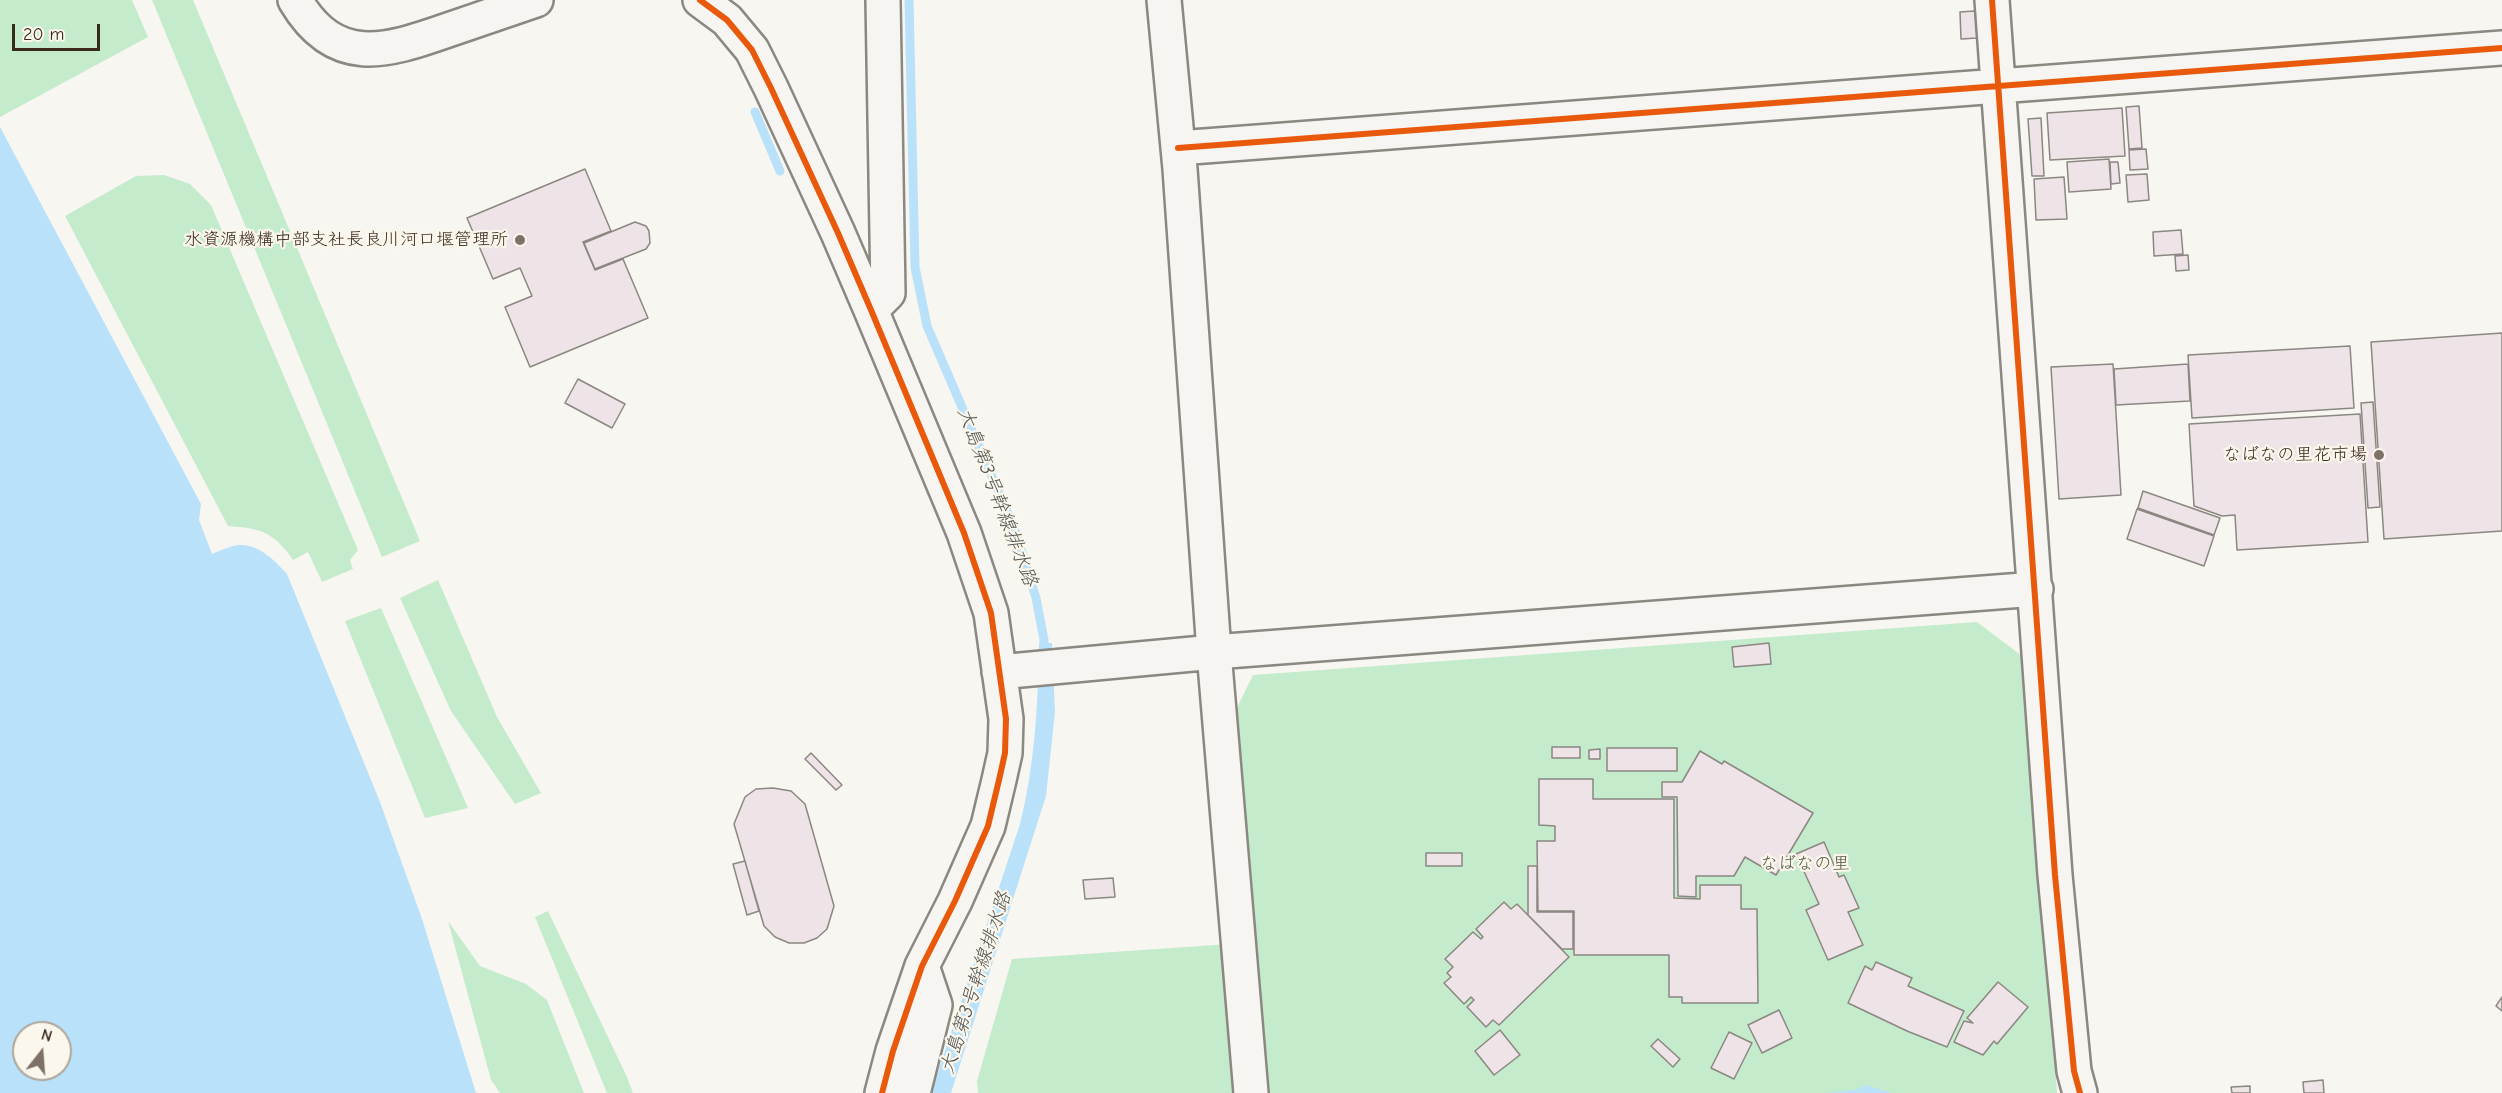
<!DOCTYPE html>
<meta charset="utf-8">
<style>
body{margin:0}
#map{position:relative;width:2502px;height:1093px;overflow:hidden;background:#f8f6f0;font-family:"Comic Neue",sans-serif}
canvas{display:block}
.north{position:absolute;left:12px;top:1021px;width:60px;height:60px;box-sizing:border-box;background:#fbf7ec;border:2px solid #aea59a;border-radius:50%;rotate:17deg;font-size:16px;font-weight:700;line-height:24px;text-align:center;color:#3b2a1e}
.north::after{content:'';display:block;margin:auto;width:21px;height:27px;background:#7d7168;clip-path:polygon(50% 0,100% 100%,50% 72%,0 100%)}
.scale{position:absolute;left:12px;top:24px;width:88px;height:27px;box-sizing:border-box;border:3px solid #3b2a1e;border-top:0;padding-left:8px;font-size:18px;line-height:21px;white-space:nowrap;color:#3b2a1e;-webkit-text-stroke:4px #fbf7ec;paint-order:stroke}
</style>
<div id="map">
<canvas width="2502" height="1093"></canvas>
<div class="north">N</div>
<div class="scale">20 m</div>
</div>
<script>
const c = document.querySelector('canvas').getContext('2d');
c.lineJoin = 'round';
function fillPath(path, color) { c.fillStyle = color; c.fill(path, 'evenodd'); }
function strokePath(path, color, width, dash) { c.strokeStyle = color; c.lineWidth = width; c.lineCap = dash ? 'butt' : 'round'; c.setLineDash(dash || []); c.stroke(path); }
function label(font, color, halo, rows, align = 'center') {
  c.font = font + ' "Comic Neue","Klee One",sans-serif'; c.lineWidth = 4.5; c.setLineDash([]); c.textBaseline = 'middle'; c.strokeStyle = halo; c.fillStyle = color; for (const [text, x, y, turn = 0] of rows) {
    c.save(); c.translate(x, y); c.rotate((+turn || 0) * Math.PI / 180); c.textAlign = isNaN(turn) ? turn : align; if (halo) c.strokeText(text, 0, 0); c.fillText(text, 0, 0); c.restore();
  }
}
fillPath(new Path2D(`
 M0 0H132L148 37 0 117Z
 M152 0H193L420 541 382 557Z
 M164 175 190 184 211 205 358 550 350 560 353 569 322 582 308 552 293 560C274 532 260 528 228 526L65 216 136 176Z
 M438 580 497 717 541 793 515 804 451 711 400 598Z
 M381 608 468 808 425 818 345 621Z
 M1977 622 2026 659 2057 1093H1260L1232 718 1253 675Z
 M548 911 626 1075 633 1093H607L535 917Z
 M448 921 480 966 526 984 547 1000 584 1093H500L491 1080Z
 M1229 944 1239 1093H978L977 1081 1012 959Z`), '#c5ebcd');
fillPath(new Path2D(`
 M0 127 201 504 199 520 212 554C217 552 223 549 230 547 254 539 272 558 287 574L380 802 422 919 476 1093H0ZM24 1033H60V1069H24Z
 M1039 643H1052L1055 712 1046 796 951 1093H931L1020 824C1035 764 1038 704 1039 643Z
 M1866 1085 1891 1093H1825L1855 1090Z`), '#b9e2fa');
strokePath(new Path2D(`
 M909 0 915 267 927 326 1015 530 1036 598 1044 640V655
 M755 112 780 171`), '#b9e2fa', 9);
const building = new Path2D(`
 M1975 11 1977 38 1961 39 1960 12Z
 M2139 106 2142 148 2129 149 2126 107Z
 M2122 108 2125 156 2050 160 2047 113Z
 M2041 118 2044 176H2032L2028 119Z
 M2146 149 2148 169 2130 170 2129 150Z
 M2109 159 2111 189 2069 192 2067 162Z
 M2110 162H2118L2120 183 2111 184Z
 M585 169 611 231 583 242 595 270 623 259 648 318 530 367 505 307 532 296 520 268 493 279 467 218Z
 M2147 174 2149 200 2128 202 2126 175Z
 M2064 177 2067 219 2036 220 2034 179Z
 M635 222 646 226 649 231 650 243 646 249 595 269 584 243Z
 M2181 230 2183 254 2154 256 2153 232Z
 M2188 255 2189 270 2176 271 2175 256Z
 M2502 333V531L2384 539 2371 342Z
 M2350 346 2354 408 2192 418 2188 355Z
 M2113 364 2121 495 2059 499 2051 367Z
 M2188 364 2190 401 2116 405 2114 369Z
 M578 379 625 404 612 428 565 403Z
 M2373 402 2380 507 2368 508 2361 403Z
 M2360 414 2368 542 2237 550 2235 515 2222 516 2194 506 2189 424Z
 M2143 491 2220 518 2214 535 2138 508Z
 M2137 509 2214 536 2204 566 2127 539Z
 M1769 643 1771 664 1734 667 1732 647Z
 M1552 747H1580V758H1552Z
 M1607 748H1677V771H1607Z
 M1600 749V759H1589V750Z
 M1700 751 1722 764 1724 761 1813 813 1776 875 1745 857 1734 876H1696V897L1678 896 1677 797H1662V782H1682Z
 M811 753 842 785 836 790 805 759Z
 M1539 779H1593V799H1674V898L1700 899V885H1741V909H1757L1758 1003H1682V997H1669V955H1574V911H1538L1537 841H1555V826L1539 825Z
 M773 788 791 791 805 804 834 906 827 929 817 938 804 943H789L775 937 764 926 734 824 745 797 756 789Z
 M1824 842 1839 877 1844 875 1859 908 1848 912 1863 945 1828 960 1806 910 1819 904 1796 854Z
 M1426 853H1462V866H1426Z
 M745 861 759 911 747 915 733 864Z
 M1528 866H1537V912H1573V949H1562L1528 915Z
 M1113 878 1115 897 1085 899 1083 880Z
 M1504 902 1511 909 1517 904 1569 957 1499 1025 1493 1020 1486 1027 1467 1007 1474 1000 1471 997 1464 1004 1444 983 1451 977 1447 973 1453 967 1445 959 1473 932 1481 939 1483 937 1476 929Z
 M1876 962 1912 978 1908 986 1964 1011 1947 1047 1907 1031 1848 1003 1865 966 1872 970Z
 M1998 982 2028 1007 1997 1044 1994 1041 1983 1055 1954 1042 1964 1021 1973 1023 1967 1018Z
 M2502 997V1011L2496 1006Z
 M1779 1010 1792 1038 1762 1053 1748 1025Z
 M1500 1030 1520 1055 1494 1075 1475 1051Z
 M1729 1032 1752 1043 1734 1079 1711 1068Z
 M1658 1039 1680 1059 1673 1067 1651 1046Z
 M2323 1080 2324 1093H2304L2303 1082Z
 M2250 1086V1093H2232L2231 1087Z`);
fillPath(building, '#eee3e7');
strokePath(building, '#8b8781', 1.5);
const minor = new Path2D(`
 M295 0C335 68 385 52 448 30 477 20 506 10 536 0
 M700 0 727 20 752 50 771 88 838 233 871 310 964 533 991 613 1006 719 1005 753 999 780 988 826 955 901 922 966 893 1051 882 1093
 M1164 0 1180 169 1214 652 1251 1093
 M1992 0 2055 875 2074 1071 2080 1093
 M1178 148 2502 48
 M871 310 888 293 883 0
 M999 672 1214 652 2036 589
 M913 1093 935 1005 922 966`);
strokePath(minor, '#8b8781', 38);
strokePath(minor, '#f6f5f1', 33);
strokePath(new Path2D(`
 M700 0 727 20 752 50 771 88 838 233 871 310 964 533 991 613 1006 719 1005 753 999 780 988 826 955 901 922 966 893 1051 882 1093
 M1992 0 2055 875 2074 1071 2080 1093
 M1178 148 2502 48`), '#e8590c', 6);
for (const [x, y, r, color] of [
 [520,240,6,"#7d7168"],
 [2379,455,6,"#7d7168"]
]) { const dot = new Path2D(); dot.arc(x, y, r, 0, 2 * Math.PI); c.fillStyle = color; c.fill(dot); strokePath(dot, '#fbf7ec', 2); }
label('18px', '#3b2a1e', '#fbf7ec', [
 ["水資源機構中部支社長良川河口堰管理所",508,240],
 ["なばなの里花市場",2367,455]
], 'right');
label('18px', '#535842', '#fbf7ec', [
 ["なばなの里",1805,864]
]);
label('italic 20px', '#545656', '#fbf7ec', [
 ["大島第3号幹線排水路",997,497,69],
 ["大島第3号幹線排水路",976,983,-72]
]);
</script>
